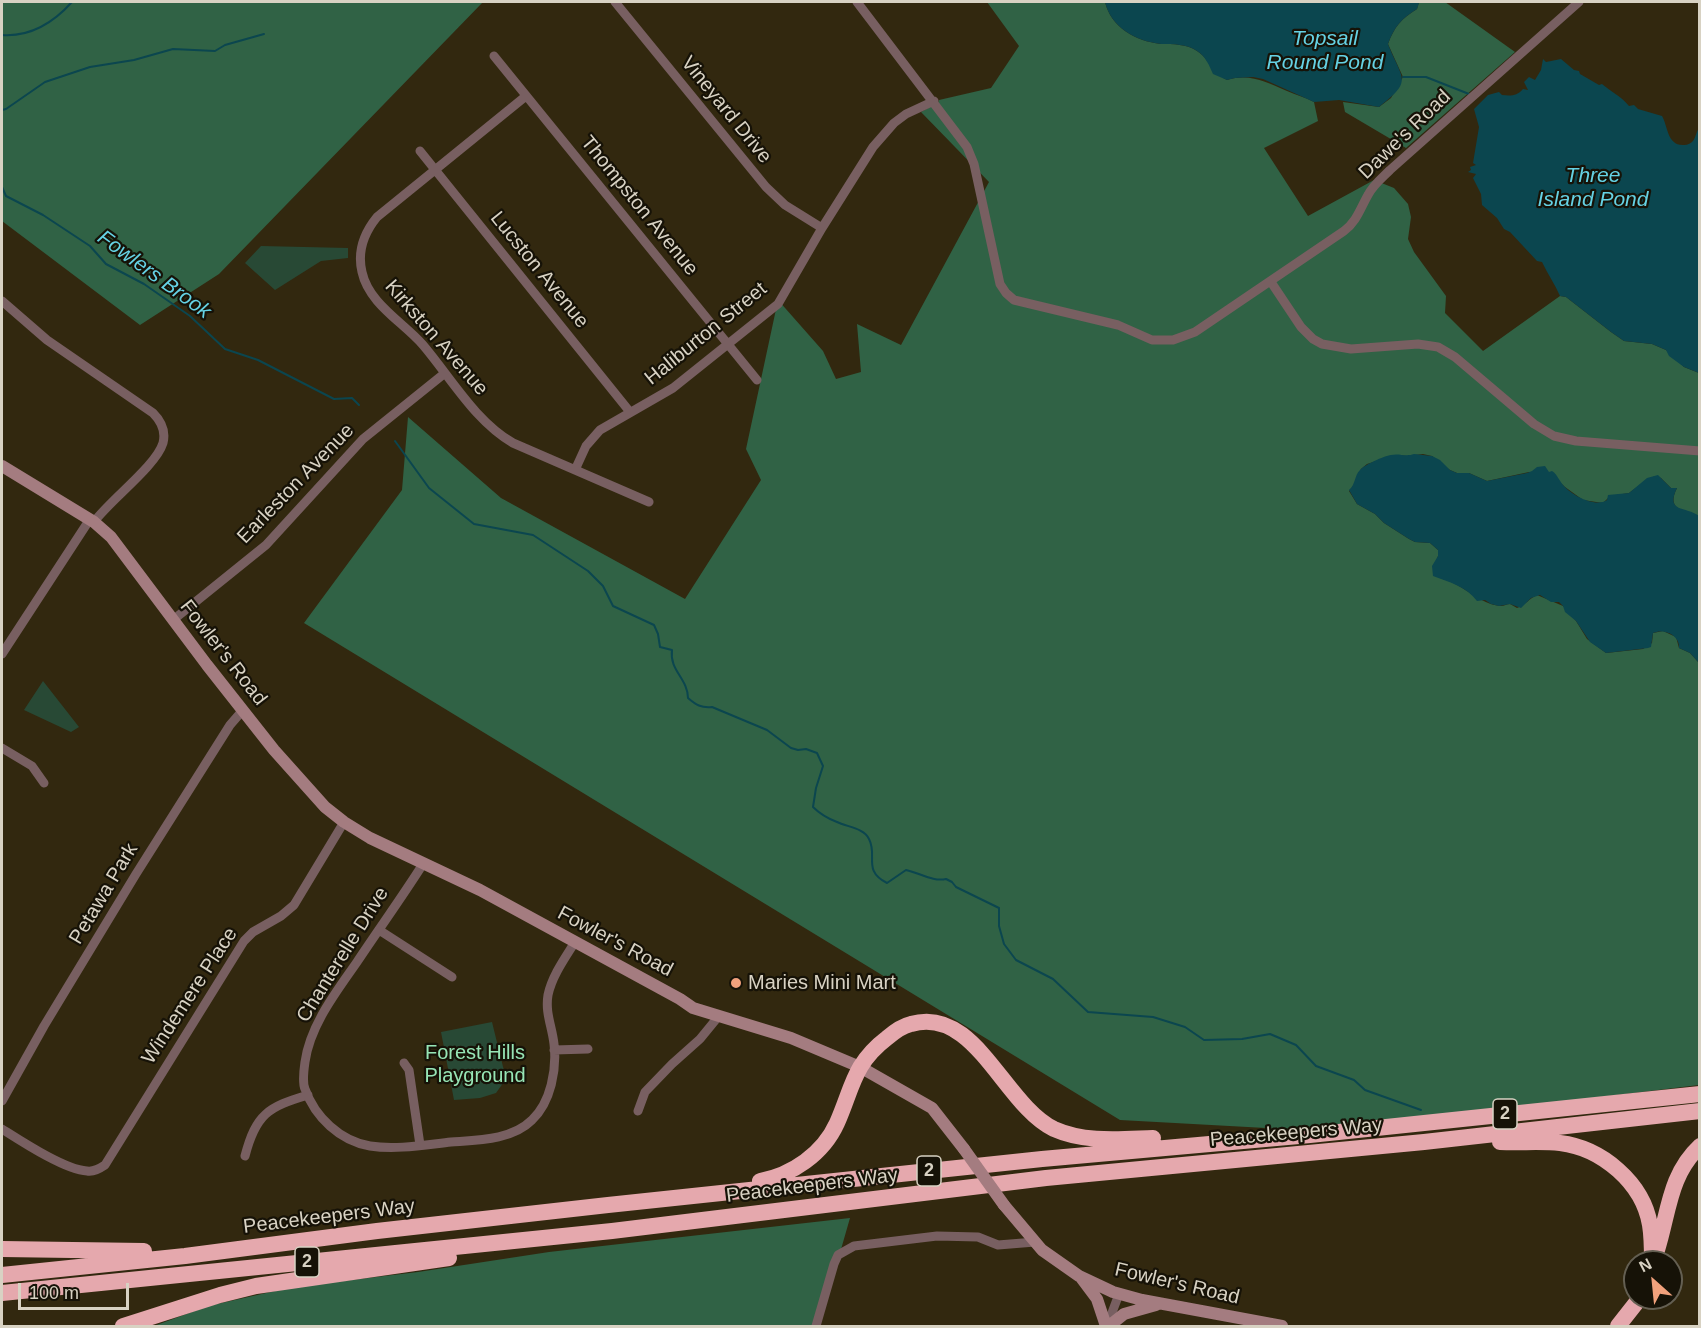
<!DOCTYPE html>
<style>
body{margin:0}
#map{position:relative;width:1701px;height:1328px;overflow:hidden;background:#32280f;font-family:Helvetica,sans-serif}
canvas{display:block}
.frame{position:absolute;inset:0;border:3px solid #d8d2c3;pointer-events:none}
.north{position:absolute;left:1623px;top:1250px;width:60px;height:60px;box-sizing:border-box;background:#161207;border:2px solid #645f52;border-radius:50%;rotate:333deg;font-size:16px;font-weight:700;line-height:24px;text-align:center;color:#d8d2c3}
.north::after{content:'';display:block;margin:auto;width:21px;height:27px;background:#f1a17c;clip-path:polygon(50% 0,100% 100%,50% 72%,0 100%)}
.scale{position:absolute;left:18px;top:1283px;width:111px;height:27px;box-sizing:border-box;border:3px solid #d8d2c3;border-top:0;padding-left:8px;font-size:18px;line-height:21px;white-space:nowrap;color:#d8d2c3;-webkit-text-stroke:4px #161207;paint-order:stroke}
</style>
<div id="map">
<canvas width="1701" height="1328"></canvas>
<div class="frame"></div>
<div class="north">N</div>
<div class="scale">100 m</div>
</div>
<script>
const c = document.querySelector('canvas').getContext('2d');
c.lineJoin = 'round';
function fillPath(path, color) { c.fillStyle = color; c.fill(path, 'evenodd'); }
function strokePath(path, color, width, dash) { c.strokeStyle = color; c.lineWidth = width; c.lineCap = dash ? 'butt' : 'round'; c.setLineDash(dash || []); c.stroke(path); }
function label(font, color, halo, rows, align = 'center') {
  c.font = font + ' Helvetica,sans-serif'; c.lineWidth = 4.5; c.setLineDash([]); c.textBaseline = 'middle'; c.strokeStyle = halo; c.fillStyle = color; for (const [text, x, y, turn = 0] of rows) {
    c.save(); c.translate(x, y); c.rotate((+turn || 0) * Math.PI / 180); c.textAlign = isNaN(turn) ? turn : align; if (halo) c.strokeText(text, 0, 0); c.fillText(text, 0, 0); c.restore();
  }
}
fillPath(new Path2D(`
 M261 246 348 248V258L321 261 275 290 245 263Z
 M43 681 79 727 71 732 24 710Z
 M492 1022 506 1079 496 1093 480 1098 454 1100 441 1032Z`), '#284935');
fillPath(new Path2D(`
 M2 2H483L219 274 140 325 2 221Z
 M987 2H1105C1111 27 1135 41 1161 44 1172 44 1188 44 1197 51 1211 60 1209 71 1227 80 1250 73 1266 82 1287 91 1296 95 1305 97 1314 102L1318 121 1264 148 1308 216 1374 180 1394 188 1408 204 1411 217 1408 239 1414 252 1446 296 1445 313 1483 351 1560 296 1566 297 1611 332 1624 341 1652 344 1666 350 1684 367 1699 373V516C1683 512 1666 509 1677 488H1671L1661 478 1655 476 1645 481 1629 493 1610 496 1603 503 1583 500 1565 487 1549 472H1529L1487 481 1469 473H1457L1450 470 1432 456 1423 454 1407 456 1396 455 1367 464 1361 469 1355 484 1349 491 1357 504 1375 514 1384 523 1409 539 1415 542 1430 543 1438 550V556L1435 564 1443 579C1463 584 1480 605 1501 606 1504 606 1507 604 1510 604L1517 608C1525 605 1529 599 1537 595L1563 606 1576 621 1587 639 1606 653 1643 649 1652 643 1653 633 1663 631 1676 637 1679 648 1690 653 1699 663V1085L1437 1117 1284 1129 1120 1120 304 623 402 490 408 417 501 498 685 599 761 480 746 449 778 300 823 351 836 379 861 372 857 324 901 345 989 182 921 112 938 103 939 100 991 88 1019 46Z
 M1419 2H1445L1515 52 1406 148 1345 112 1343 102 1379 107 1391 98 1403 77 1388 44C1394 27 1402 18 1417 9Z
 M850 1218 819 1326H154L208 1306 293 1287 418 1272 549 1252Z`), '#306245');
fillPath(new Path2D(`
 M1105 2H1419V3L1417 9C1402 18 1394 27 1388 44 1402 80 1414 80 1379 107L1339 100 1314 102 1263 79 1253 77 1235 78 1227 80 1213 74C1209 65 1206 57 1197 51 1188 44 1172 44 1161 44 1135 41 1111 27 1105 2Z
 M1543 59 1546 62 1561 59 1574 70 1579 71 1580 74 1599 85 1602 84C1610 91 1621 96 1629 106L1634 105 1638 109 1662 116C1668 126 1667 146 1684 145 1688 145 1691 143 1693 141 1696 137 1696 132 1699 128V373L1684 367 1669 356 1666 350 1652 344 1624 341 1611 332 1566 297 1560 296C1555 284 1547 273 1542 262L1537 261 1510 232 1504 229 1497 218 1482 205 1481 194 1473 178 1476 174 1468 172 1471 170 1470 167 1476 165 1473 163 1479 127 1474 109 1488 95 1499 92 1502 95C1511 96 1517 96 1523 89L1528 90 1524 82 1529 77 1535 80 1541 70Z
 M1414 454 1432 456 1440 460 1450 470 1457 473H1469L1487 481 1527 473 1532 471 1537 467 1545 466 1549 472 1552 471C1558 475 1559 481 1564 486 1572 495 1595 508 1607 500L1608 495 1629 493 1647 478 1658 475 1671 488H1677C1665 513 1686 506 1699 516V663L1690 653 1679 648C1680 635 1664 628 1653 633L1651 647 1648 648 1606 653 1590 642 1576 621 1565 612 1563 606 1559 602H1551L1540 595 1531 598 1521 608 1510 604 1499 606 1491 604 1485 600 1477 601C1467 587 1449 582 1433 576L1432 566 1438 556V550L1430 543 1415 542 1409 539 1384 523 1375 514 1357 504 1349 490C1356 484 1354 476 1360 470 1364 465 1384 456 1391 455 1399 453 1406 457 1414 454Z`), '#0b464f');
strokePath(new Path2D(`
 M2 35C30 37 54 22 72 2
 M1403 77H1426L1469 94
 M2 110 6 109 45 82 90 67 134 60 173 49 215 51 225 45 264 34
 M2 187 6 196 43 215 90 246 106 264 144 284 190 316 225 349 258 360 334 399 352 398 359 405
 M395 441 429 488 474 524 533 535 588 571 603 586 613 606 654 625 658 634 660 647 672 650C669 670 688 679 688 698 696 705 701 708 712 707L767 730 791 748 798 750 806 749 817 753 823 766 816 788 813 807C819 813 829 819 837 822 847 827 864 828 869 839 878 856 862 870 887 883L906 870C920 873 933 882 946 879L952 882 956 887 999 908V926L1004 944 1016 960 1053 979 1088 1012 1153 1017 1185 1027 1204 1040 1242 1039 1270 1034 1296 1045 1316 1066 1354 1080 1365 1090 1421 1110`), '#0b464f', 2);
strokePath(new Path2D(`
 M615 2 766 187 785 205 822 228
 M857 2 967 147 974 164 1000 284 1006 293 1014 300 1118 325 1152 340H1173L1195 332 1344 231C1357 221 1360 209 1368 195 1373 185 1382 178 1390 170L1579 2
 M494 56 757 380
 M526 96 377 217C364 233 357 251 362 272 369 304 403 322 423 345 451 378 475 421 513 443L649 502
 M420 151 630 412
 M1271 282 1301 327 1313 339 1322 344 1351 349 1418 344 1438 347 1455 357 1534 424 1554 436 1576 441 1700 451
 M2 301 47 340 153 413C161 421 166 431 163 443 156 466 110 500 94 522
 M575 470 586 446 600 430 673 388 778 304 822 228 873 147 894 123 906 114 934 101
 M173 620 266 545 363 439 445 373
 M2 654 90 519
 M2 748 32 766 44 783
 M423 864C402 897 379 929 357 962 337 991 310 1025 305 1062 304 1069 302 1082 305 1089 315 1117 340 1141 370 1146 396 1150 424 1145 451 1142 478 1140 512 1140 532 1120 551 1102 557 1069 554 1044 552 1026 545 1013 548 995 552 976 565 958 575 942
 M379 930 452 977
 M554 1050 588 1049
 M404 1063 409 1070 420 1145
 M2 1101 44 1026 136 874 230 725 243 710
 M638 1111 645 1092 672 1064 700 1039 718 1017
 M2 1129C21 1141 65 1170 87 1171 94 1172 99 1169 105 1165L244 941 253 932 281 916 294 905 344 822
 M245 1156C256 1114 268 1107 308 1095
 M816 1326 834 1264 838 1255 854 1246 937 1236 978 1237 998 1245 1035 1242
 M1107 1326 1119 1294`), '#785f61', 9);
strokePath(new Path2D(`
 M2 466 94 522 111 537 207 665 274 750 325 807 344 822 370 838 480 890 680 999 693 1008 791 1038 860 1067 932 1108 964 1149
 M1004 1205 1042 1250 1079 1276 1113 1292 1142 1300 1282 1326
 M1082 1279 1097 1299 1106 1326
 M1109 1326 1124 1314 1156 1305`), '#a47c80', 12);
strokePath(new Path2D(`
 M1500 1142C1520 1143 1541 1141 1560 1143 1602 1148 1643 1183 1650 1225 1652 1237 1652 1250 1652 1262
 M760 1181C792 1175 823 1154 837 1123 853 1087 853 1064 887 1038 894 1032 902 1026 911 1024 975 1005 1004 1105 1054 1129 1085 1143 1121 1139 1153 1138
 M2 1249 144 1251
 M1657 1250C1669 1212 1669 1175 1700 1146
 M2 1275 185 1256 377 1231 608 1205 1042 1159 1310 1135 1700 1094
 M2 1293 612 1231 1046 1178 1424 1142 1700 1111
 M123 1326 220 1295 256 1286 449 1258
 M1618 1326 1640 1298`), '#e5a8ad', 16);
strokePath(new Path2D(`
 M964 1149 1004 1205`), '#a47c80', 12);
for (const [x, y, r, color] of [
 [736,983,6,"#f1a17c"]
]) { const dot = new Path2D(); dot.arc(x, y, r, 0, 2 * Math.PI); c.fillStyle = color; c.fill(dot); strokePath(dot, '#161207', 2); }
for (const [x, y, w] of [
 [1505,1114,24],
 [929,1171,24],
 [307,1262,24]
]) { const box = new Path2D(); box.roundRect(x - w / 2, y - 15, w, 30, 4.5); c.fillStyle = '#161207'; c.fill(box); strokePath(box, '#d8d2c3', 1.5); }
label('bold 18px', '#d8d2c3', null, [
 ["2",1505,1114],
 ["2",929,1171],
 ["2",307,1262]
]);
label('20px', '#d8d2c3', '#161207', [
 ["Vineyard Drive",726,110,51],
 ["Dawe's Road",1405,135,-44],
 ["Thompston Avenue",639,206,51],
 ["Lucston Avenue",539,270,51],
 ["Haliburton Street",706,334,-39],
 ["Kirkston Avenue",436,338,49],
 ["Earleston Avenue",296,484,-46],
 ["Fowler's Road",223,653,52],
 ["Petawa Park",104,894,-59],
 ["Fowler's Road",615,942,28],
 ["Chanterelle Drive",343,955,-58],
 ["Windemere Place",190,996,-57],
 ["Peacekeepers Way",1296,1133,-5],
 ["Peacekeepers Way",812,1186,-7],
 ["Peacekeepers Way",329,1217,-7],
 ["Fowler's Road",1177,1284,13]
]);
label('20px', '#d8d2c3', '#161207', [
 ["Maries Mini Mart",748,983]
], 'left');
label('20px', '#97e5b5', '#161207', [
 ["Forest Hills",475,1053],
 ["Playground",475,1076]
]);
label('italic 21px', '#65d2e4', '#161207', [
 ["Topsail",1325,39],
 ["Round Pond",1325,63],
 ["Three",1593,176],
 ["Island Pond",1593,200],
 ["Fowlers Brook",154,275,36]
]);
</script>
